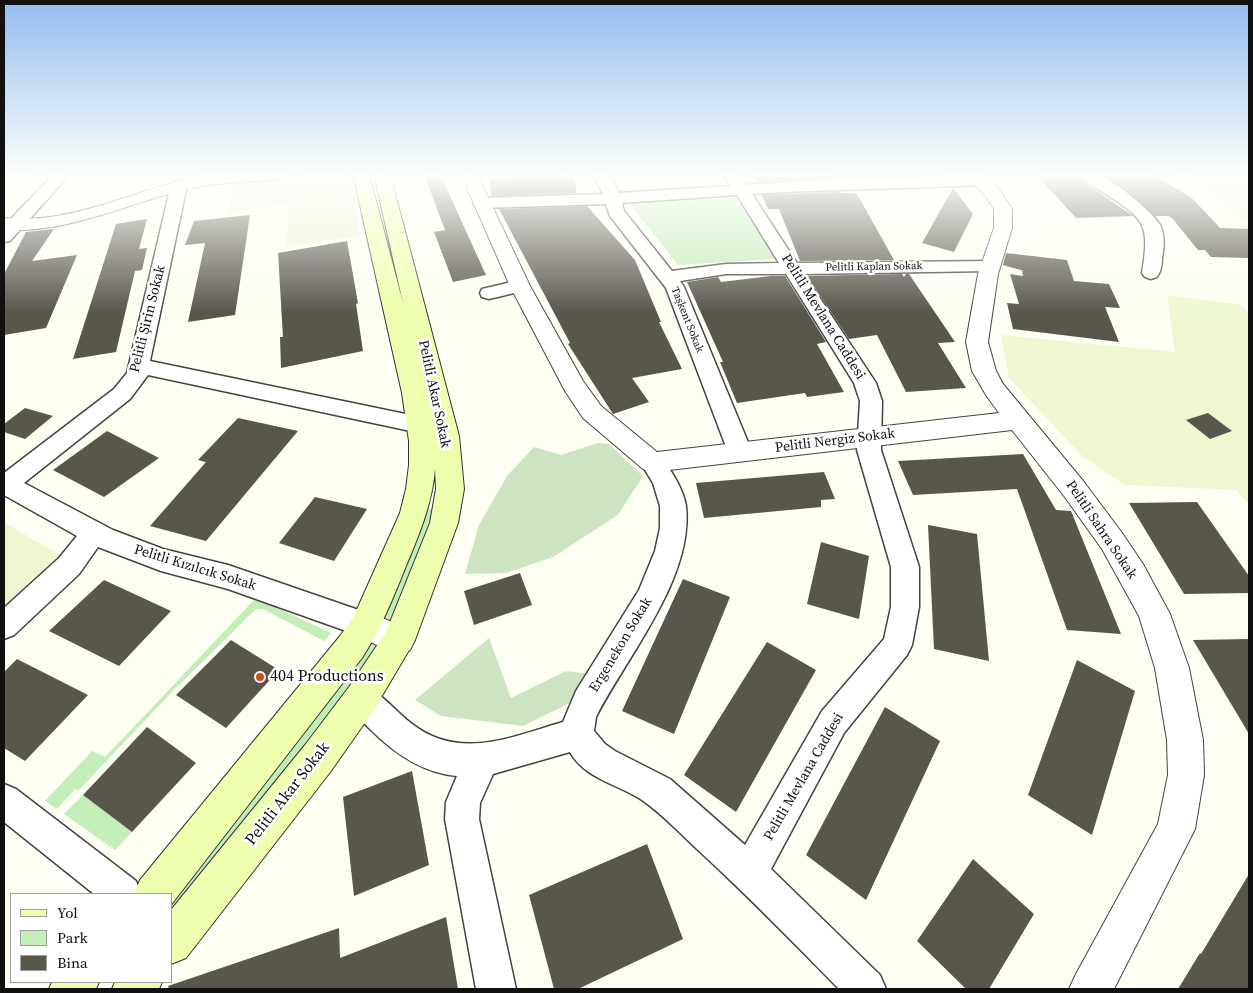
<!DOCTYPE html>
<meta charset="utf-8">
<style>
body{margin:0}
#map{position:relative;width:1253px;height:993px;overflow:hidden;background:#fdfff3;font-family:"Source Serif 4",serif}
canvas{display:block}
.frame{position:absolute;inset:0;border:5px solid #101010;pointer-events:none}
.legend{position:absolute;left:10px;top:893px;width:162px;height:90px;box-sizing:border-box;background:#fff;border:1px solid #9f9f9f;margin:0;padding:6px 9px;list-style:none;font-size:15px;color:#101010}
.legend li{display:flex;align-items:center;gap:10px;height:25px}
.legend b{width:25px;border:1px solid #9f9f9f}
</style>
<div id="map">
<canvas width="1253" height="993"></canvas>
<div class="frame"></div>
<ul class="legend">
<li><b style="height:6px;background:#edffae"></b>Yol</li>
<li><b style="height:14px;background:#c3edb9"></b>Park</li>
<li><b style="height:14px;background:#59564c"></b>Bina</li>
</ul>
</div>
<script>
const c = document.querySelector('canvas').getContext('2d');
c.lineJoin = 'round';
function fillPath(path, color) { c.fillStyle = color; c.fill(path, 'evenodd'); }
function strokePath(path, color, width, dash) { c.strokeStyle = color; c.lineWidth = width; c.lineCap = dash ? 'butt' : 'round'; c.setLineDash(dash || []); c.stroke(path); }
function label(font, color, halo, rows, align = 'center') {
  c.font = font + ' "Source Serif 4",serif'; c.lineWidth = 5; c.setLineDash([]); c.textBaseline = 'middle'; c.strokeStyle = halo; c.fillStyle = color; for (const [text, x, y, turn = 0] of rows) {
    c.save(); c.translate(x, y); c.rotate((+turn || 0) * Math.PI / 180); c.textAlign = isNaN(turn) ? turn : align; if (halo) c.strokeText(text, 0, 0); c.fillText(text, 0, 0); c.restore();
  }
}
fillPath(new Path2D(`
 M4 174H42L4 187Z
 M318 174H349L360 236 287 246 288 204 228 214 235 184Z
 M1175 174H1194L1215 181 1224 178 1249 181V223L1236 217 1213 191 1189 185Z
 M1167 295 1243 305 1249 314V504L1236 490 1125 485 1082 456 1009 378 1001 335 1175 352Z
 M4 522 78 566 4 630Z`), '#eef7d1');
fillPath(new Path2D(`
 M741 197 776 259 678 265 630 204Z
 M416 507 446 511 402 630 369 618Z
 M254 600 271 605 331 633 324 641 263 609H256L172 692 78 791 75 789 57 809 45 801 92 751 105 757Z
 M361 632 392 647 171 933V894H142Z
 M83 795 132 832 115 850 64 814Z`), '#c3edb9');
fillPath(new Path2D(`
 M598 443 609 444 643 476 618 515 553 557 506 573 465 574 479 525 507 476 534 447 561 455Z
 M489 638 511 698 566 671 592 674 580 698 523 726 441 716 415 700Z`), '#cde4c1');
fillPath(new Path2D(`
 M424 174H440L486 275 453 282 434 232 445 230Z
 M753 174H835V177L757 182Z
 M1036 174H1077L1085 183 1133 216 1076 218Z
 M1100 174H1152L1192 198 1220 228 1249 229V258L1211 257 1205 250H1198L1172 218 1168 216H1155L1132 195Z
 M573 175 577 193 492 196 491 193 490 180Z
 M953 188 973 214 954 252 922 243Z
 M836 192 857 194 894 260 800 261 779 209H768L762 195Z
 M587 206 635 260 661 322H659L682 369 632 378 649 402 613 414 568 344 570 343 499 209Z
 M250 215 235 315 188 322 205 243 185 245 194 221Z
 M147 219 139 249 147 248 142 270 135 271 116 352 73 359 116 224Z
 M54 229 32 261 77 255 46 328 4 335V274L26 232Z
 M347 241 358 303 356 304 363 351 281 368 280 337H283L278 253Z
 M1006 253 1067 260 1074 281 1109 284 1120 308 1105 307 1119 342 1013 329 1007 303 1019 304 1010 274 1023 276 1022 271H1024L1003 265Z
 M902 274 904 277 906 274H909L955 342 938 343 966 388 906 392 877 335 849 339 807 276Z
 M771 276H785L826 342 817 344 844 392 807 397 805 393 737 403 720 362H723L687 282 718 277 721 282Z
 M25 408 53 416 25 439 4 432V424Z
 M1208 413 1232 431 1210 439 1186 420Z
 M238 418 298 431 206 541 150 526 206 462 198 460Z
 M107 431 159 458 104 497 53 470Z
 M1023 454 1056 510 1071 511 1121 634 1067 630 1017 489 913 495 898 461Z
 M824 472 835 499 821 500V507L704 518 696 483Z
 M315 497 367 509 334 561 279 543Z
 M1197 502 1249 576V593L1184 594 1129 503Z
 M928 525 977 534 989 661 934 649Z
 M821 542 869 556 859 619 807 604Z
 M520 573 532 605 474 625 464 591Z
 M683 579 730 597 674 734 622 711Z
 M104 580 171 611 119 666 49 631Z
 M1249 639V734L1193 640Z
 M231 640 279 670 226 728 176 695Z
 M767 642 816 670 736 812 684 775Z
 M17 659 88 695 25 761 4 748V672Z
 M1077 660 1135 691 1092 835 1028 795Z
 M885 707 940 741 866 900 806 855Z
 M147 727 196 763 132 832 83 795Z
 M412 771 429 865 354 896 343 797Z
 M647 844 683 939 578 989H554L529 895Z
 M973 859 1034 914 989 989H966L917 941Z
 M1249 874V989H1178L1200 953 1201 954Z
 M446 917 458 989H169L168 986 339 928 340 958Z`), '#59564c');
const minor = new Path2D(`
 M54 174H70L10 241 4 242V226Z
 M593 174H609L619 193 731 186 723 174H739L746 185 834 179H910L979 175 985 177 987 180 985 183 979 185C903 189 828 189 752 194L797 263 990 261 996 262 999 266 996 270 990 271 804 274 876 383 882 401 881 450 919 567V607L912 645 907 655 844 733 771 869 880 975 886 989H839C793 942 747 895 698 850 680 833 662 814 642 800 618 784 585 779 570 752L493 774 480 803 479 819 516 989H476L445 819 446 802 457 776C422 773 394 753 370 729 360 719 351 712 345 699L350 688 361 684C381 692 395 711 412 724 460 761 511 737 563 722L576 691 639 590 655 551 660 528V506L653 483 640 462 644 456 652 453 660 456C671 470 683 488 686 506 694 578 627 656 596 717L594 731 605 744 615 751 670 779 745 845 822 711 884 639 891 607V567L857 450 860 401 854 383 786 274H726L680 281 684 287 752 452 748 458 740 461 732 458 728 452 666 288 610 216 606 204 481 208 475 206 473 203 475 200 481 198 603 194ZM737 195 779 263 726 264 672 271 624 211 622 203Z
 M1079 174C1084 174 1090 173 1095 174 1109 176 1155 213 1161 227 1165 237 1164 248 1162 258 1162 265 1161 271 1157 277L1151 279 1145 277 1142 273C1151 222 1143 218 1101 191 1094 186 1084 181 1079 174Z
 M179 180 185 182 187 185 150 361 420 417 428 419 431 425 428 431 420 433 148 375 130 399 24 483 113 530 163 549 228 565 376 616 380 625 376 634 366 638 228 589 161 571 98 547 79 574 14 635 4 639V608L59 558 77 536 4 495V473L114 389 127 373 171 185 173 182Z
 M520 280 527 282 529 286 527 290 489 299 482 297 480 293 482 289Z
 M4 784 16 789 136 881 141 894H94L4 822Z`);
const tertiary = new Path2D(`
 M218 174H292L290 178 284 179C250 182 215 182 182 190 122 206 67 233 4 230V218C19 219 35 219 50 217 107 209 159 181 218 174Z
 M461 174H477L530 286 583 381 601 406 657 452 999 413 986 395 972 371 966 342 978 274 994 228V209L985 195 965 174H983L998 188 1012 209V228L998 274 988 342 996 371 1003 384 1084 482 1122 533 1143 564 1170 614 1189 668 1203 740 1204 775 1195 829 1114 989H1069L1076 974 1158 824 1168 775 1167 740 1155 668 1139 616 1102 549 1064 496 1012 430 652 472 643 469 583 418 565 391 510 286Z
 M366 611 410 630 415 640 410 650 399 655 355 635 350 625 355 615Z`);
const secondary = new Path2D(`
 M353 174H369L403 303 374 174H390L459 436 464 489 458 523 415 640 373 711 331 771 186 958 171 964V910L305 745 349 687 386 632 430 523 436 489 435 469C432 506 418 537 404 571 392 601 380 630 362 658L171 905V894H134L140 880 340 636 354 616 400 513 406 489 409 465V441L402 393Z
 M52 982H99L96 989H49Z
 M115 982H162L159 989H112Z`);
strokePath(minor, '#434343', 3);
strokePath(tertiary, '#434343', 2);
strokePath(secondary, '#323232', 2);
fillPath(minor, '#fff');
fillPath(tertiary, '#fff');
fillPath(secondary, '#edffae');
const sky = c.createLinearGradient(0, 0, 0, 313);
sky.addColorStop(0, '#93bcef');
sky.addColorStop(0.56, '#fefffa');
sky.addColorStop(1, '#fefffa00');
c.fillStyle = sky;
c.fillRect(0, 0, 1253, 313);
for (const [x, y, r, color] of [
 [260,677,5,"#c94f1f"]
]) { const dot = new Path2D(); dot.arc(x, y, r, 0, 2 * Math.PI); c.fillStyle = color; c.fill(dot); strokePath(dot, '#fff', 2); }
label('11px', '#101010', '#fff', [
 ["Pelitli Kaplan Sokak",874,267,-1],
 ["Taşkent Sokak",687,320,68]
]);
label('14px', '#101010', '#fff', [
 ["Pelitli Mevlana Caddesi",823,317,58],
 ["Pelitli Şirin Sokak",148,319,-76],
 ["Pelitli Akar Sokak",434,394,78],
 ["Pelitli Nergiz Sokak",835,441,-7],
 ["Pelitli Sahra Sokak",1101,530,56],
 ["Pelitli Kızılcık Sokak",195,568,17],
 ["Ergenekon Sokak",621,645,-59],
 ["Pelitli Mevlana Caddesi",804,777,-60]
]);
label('16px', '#101010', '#fff', [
 ["404 Productions",270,677]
], 'left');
label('16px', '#101010', '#fff', [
 ["Pelitli Akar Sokak",288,794,-52]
]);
</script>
